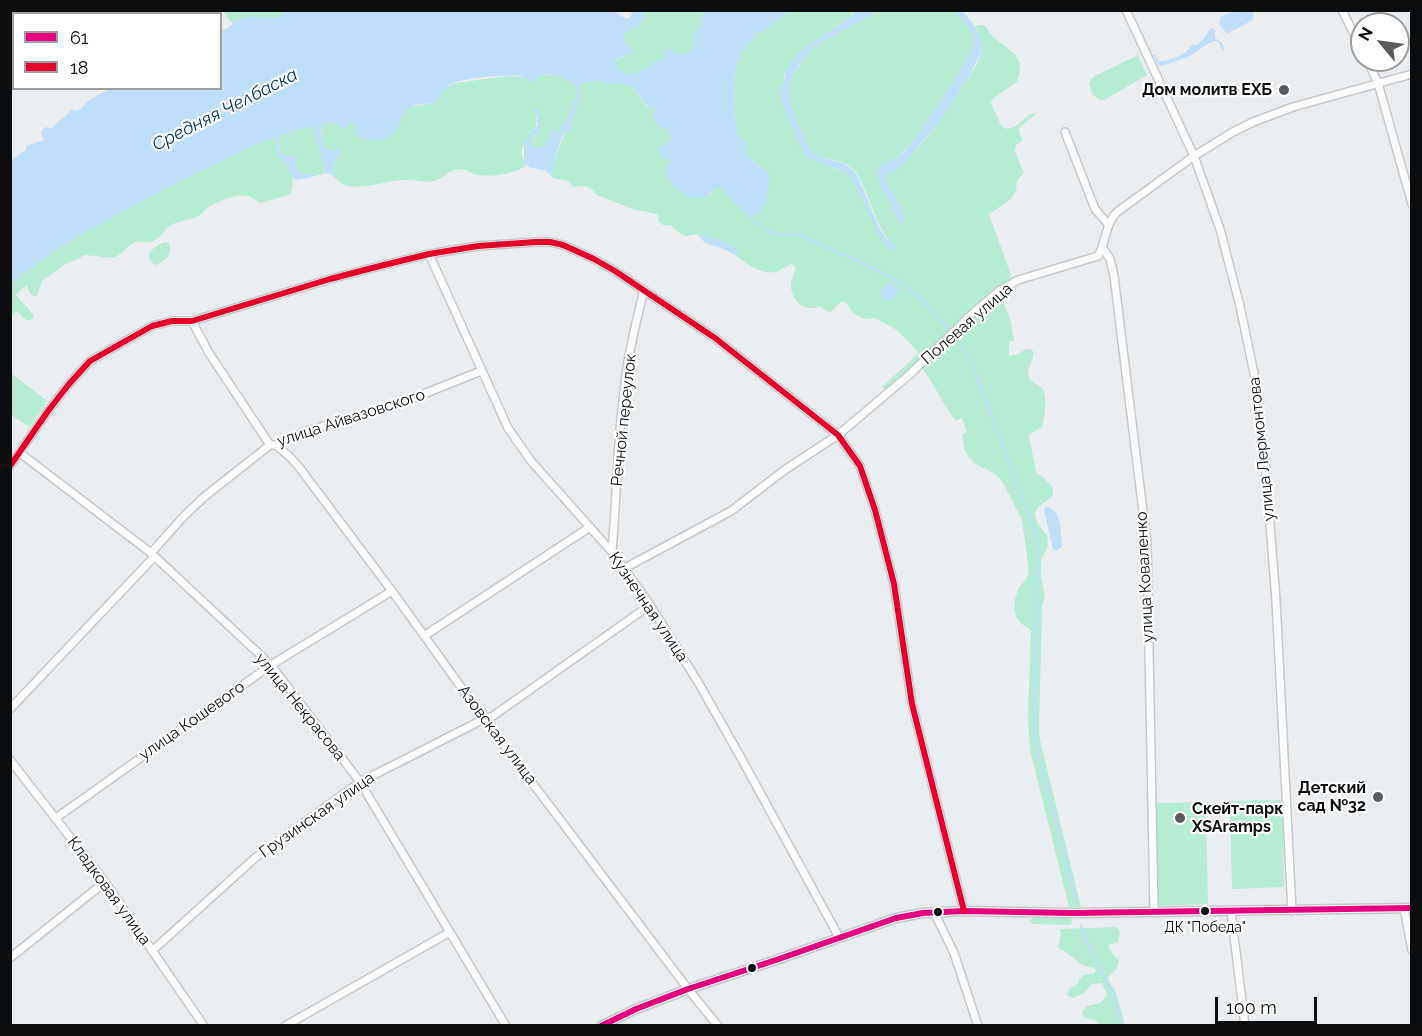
<!DOCTYPE html>
<meta charset="utf-8">
<style>
body{margin:0}
#map{position:relative;width:1422px;height:1036px;overflow:hidden;background:#eaedef;font-family:Raleway,sans-serif}
canvas{display:block}
.frame{position:absolute;inset:0;border:12px solid #0b0d0e;pointer-events:none}
.legend{position:absolute;left:12px;top:12px;width:210px;height:78px;box-sizing:border-box;background:#fff;border:2px solid #9d9e9f;margin:0;padding:8px 10px;list-style:none;font-size:18px;color:#0b0d0e}
.legend li{display:flex;align-items:center;gap:12px;height:30px}
.legend b{width:30px;border:2px solid #9d9e9f}
.north{position:absolute;left:1350px;top:12px;width:60px;height:60px;box-sizing:border-box;background:#fff;border:2px solid #9d9e9f;border-radius:50%;rotate:299deg;font-size:16px;font-weight:700;line-height:24px;text-align:center;color:#0b0d0e}
.north::after{content:'';display:block;margin:auto;width:21px;height:27px;background:#595b5d;clip-path:polygon(50% 0,100% 100%,50% 72%,0 100%)}
.scale{position:absolute;left:1215px;top:997px;width:102px;height:27px;box-sizing:border-box;border:3px solid #0b0d0e;border-top:0;padding-left:8px;font-size:18px;line-height:21px;white-space:nowrap;color:#0b0d0e;-webkit-text-stroke:4px #fff;paint-order:stroke}
</style>
<div id="map">
<canvas width="1422" height="1036"></canvas>
<div class="frame"></div>
<ul class="legend">
<li><b style="height:8px;background:#e5007d"></b>61</li>
<li><b style="height:8px;background:#e4002b"></b>18</li>
</ul>
<div class="north">N</div>
<div class="scale">100 m</div>
</div>
<script>
const c = document.querySelector('canvas').getContext('2d');
c.lineJoin = 'round';
function fillPath(path, color) { c.fillStyle = color; c.fill(path, 'evenodd'); }
function strokePath(path, color, width, dash) { c.strokeStyle = color; c.lineWidth = width; c.lineCap = dash ? 'butt' : 'round'; c.setLineDash(dash || []); c.stroke(path); }
function label(font, color, halo, rows, align = 'center') {
  c.font = font + ' Raleway,sans-serif'; c.lineWidth = 4.5; c.setLineDash([]); c.textBaseline = 'middle'; c.strokeStyle = halo; c.fillStyle = color; for (const [text, x, y, turn = 0] of rows) {
    c.save(); c.translate(x, y); c.rotate((+turn || 0) * Math.PI / 180); c.textAlign = isNaN(turn) ? turn : align; if (halo) c.strokeText(text, 0, 0); c.fillText(text, 0, 0); c.restore();
  }
}
fillPath(new Path2D(`
 M223 11H290C284 14 278 18 272 19 255 20 249 13 233 24Z
 M641 11H701L704 14 700 27 693 36 694 46 686 54H677L663 60 652 63 644 70 634 74H625L615 66 616 59 625 56 631 47 624 40V33C634 30 639 26 645 17Z
 M789 11H859L852 14 847 20 805 47 784 75V82L781 90 787 115 805 154 814 161 844 171 850 175 859 191 876 229 891 243C873 222 869 190 853 169 843 158 827 162 815 154 808 149 804 139 801 130 794 114 783 95 792 77 793 73 797 69 799 66 803 59 807 53 813 47L878 11H955C962 19 973 30 973 42 972 58 917 139 903 152 897 158 888 162 880 167L879 181 900 223 904 216 886 180V175C917 156 940 121 960 91 967 80 977 66 981 54 983 45 979 35 975 27L978 25H984L992 36 1015 54 1020 65 1019 76 1017 82 992 99 991 104 1002 127 1008 129 1016 126 1030 114 1035 113 1034 116 1019 128V132L1023 140 1016 145 1015 152 1024 173 1017 180 1016 191 1010 200 989 214 1012 278C983 294 959 322 935 346 919 361 902 375 885 389L882 387 919 353 897 330 875 318 864 319 857 315 852 312 848 305 844 302H841L830 313 819 306C805 313 792 301 791 287 791 280 793 274 796 268L792 264C786 265 782 271 775 272 761 275 746 263 735 255L738 254C732 241 715 239 702 235L700 237 697 234 687 236 682 235 670 225H663L660 223 658 220 659 216 657 214 632 209 597 195 590 188 584 186 573 187C571 185 570 183 567 181 560 178 554 182 550 174H552L553 162 566 131 572 130C567 117 580 99 580 84L598 80 608 84H623L632 86 648 108 656 109V123L672 136 669 144 660 146 671 161 668 165 710 194 717 188H723L747 215 760 166C746 158 744 156 745 140L738 136C732 110 729 63 749 42 755 35 764 31 771 26 778 21 783 16 789 11Z
 M1138 55 1147 75 1104 100H1099L1092 94 1089 84 1093 77Z
 M553 74 567 79 577 85V96L559 135 550 133V136L545 147 534 148C528 141 533 139 537 133 539 129 539 123 540 119L534 113C547 133 509 142 527 165 513 175 489 178 473 174 469 172 465 169 460 169 450 169 444 178 435 181 425 183 417 180 407 180 388 180 367 189 347 186 341 184 337 180 332 175L334 163 340 153 326 150 323 145 321 127 324 122 334 123 343 128 349 126 350 119 353 121 399 125 401 115 409 107 435 103 443 90 455 83 507 76 525 77Z
 M313 125 326 173 311 177 310 174 299 173 295 162C280 154 280 154 278 137L294 130Z
 M276 137 277 152C287 163 299 181 289 195L260 203C257 202 255 199 252 198 241 191 219 201 209 207 205 210 202 214 198 216 189 221 175 221 168 227 163 232 161 237 155 240 147 245 141 239 133 243 126 247 122 255 115 257 108 259 92 255 83 255L80 258 64 265 42 281 37 296 35 297C30 294 28 290 27 285L16 295 32 313 34 317 31 320H26L17 311 15 312 11 317V283L60 247 91 229 161 191 246 149Z
 M165 242 169 243C173 254 165 262 156 265 141 257 154 245 165 242Z
 M1001 296 1011 322 1014 341H1009V356C1012 355 1017 355 1020 353 1025 350 1027 347 1033 351 1035 359 1028 365 1028 373 1028 383 1039 383 1043 390 1048 398 1044 419 1042 427L1029 435 1036 472C1044 480 1055 483 1053 496L1037 508 1035 514 1038 524 1047 535 1048 546 1041 561V577L1045 597 1042 605 1039 728 1040 740 1081 907H1069L1030 750 1028 717 1031 630C1027 627 1022 625 1019 621 1012 613 1014 597 1019 588 1023 582 1027 579 1029 572L1022 520 1002 481 995 474 974 463 968 456 964 448 962 435 967 432 962 418 956 421C943 405 935 385 922 368L972 320Z
 M11 373 47 401 30 427 11 415Z
 M1283 800 1284 887 1232 889 1230 801Z
 M1206 802 1208 904 1156 906 1154 803Z
 M1034 917 1071 918 1072 923 1070 925 1033 924 1030 921 1031 919Z
 M1117 927 1120 932 1118 943 1117 942 1109 945 1108 947 1117 959 1119 956C1119 971 1114 968 1108 979L1116 993 1125 1025H1100C1097 1020 1090 1019 1084 1017L1082 1014C1084 1004 1092 1005 1100 1003L1107 995 1102 983 1092 984 1084 993 1073 998 1067 995 1069 989 1078 984 1080 978 1083 975 1093 974 1096 971 1094 967C1081 969 1077 959 1067 953 1064 951 1061 950 1058 948L1061 934 1059 929Z`), '#b6ecd3');
fillPath(new Path2D(`
 M290 10H617L616 12 622 17 629 18 634 11H641L645 17C638 26 634 30 624 33V40L631 47 633 52 616 59V66L625 74H634L644 70 652 63 663 60 664 52 669 48 677 54H686L694 46 693 36 700 27 704 14 702 11H789C783 16 778 21 771 26 764 31 755 35 749 42 729 63 732 110 738 136L745 140C744 163 753 160 769 173 770 189 767 202 759 215H747L726 195 723 188H717C712 192 707 196 701 198 686 200 664 181 665 166L668 165 671 161 665 159 658 150 660 146 669 144 672 136 656 123 653 116 656 109 649 108 632 86 623 84H608L598 80 580 84C580 99 577 111 570 123L572 130 570 132 565 131C559 145 553 159 552 174H550C539 165 533 173 524 162V143L538 125 537 118 534 109 535 107C538 113 542 119 540 126 538 136 526 138 535 148L545 147 550 136 551 130 554 129 559 134 577 96V85L573 86C563 74 554 74 540 75L533 82C532 82 525 78 525 77 513 73 466 78 454 83 445 87 440 95 435 103 426 104 414 103 407 109 400 114 402 118 399 125 392 141 371 144 358 136L353 121 351 120 349 126 343 128 334 123 324 122C319 129 321 142 326 149H342L334 163 332 175 326 173 313 126 294 130 278 137 280 152 285 156 295 155 297 158 295 162 299 173 311 174V177L297 180 293 179 285 161 278 156 276 137 246 149 161 191 91 229 60 247 11 283V161L22 152 26 151V146L44 140 41 133 43 129 47 127 51 129 71 110 78 111 89 100 110 89 220 88 221 30 222 31C231 27 238 18 248 17 266 16 272 23 290 10Z
 M859 10 878 11 813 47C807 53 804 59 799 65 797 69 793 73 792 77 784 95 794 114 801 130 804 139 808 149 815 154 829 164 844 157 855 173 867 191 877 236 895 246V249L892 250C876 242 864 196 852 179 843 164 820 168 808 157 801 151 795 133 791 124 787 115 779 100 781 89 783 82 783 89 784 81 788 52 815 41 837 27 845 22 851 15 859 10Z
 M955 11H963L975 27 980 38 982 46 981 53 968 78 941 120 906 161 899 167 886 175V180L904 216V222L900 223 879 181 876 171C883 163 894 160 903 153 916 140 972 58 973 42 973 30 962 20 955 11Z
 M1235 11H1254L1253 20 1227 34 1220 25C1218 13 1228 15 1235 11Z
 M1212 28 1215 30V38C1221 42 1222 41 1224 49L1222 52V49L1219 43 1216 41 1209 43 1188 57 1162 66 1157 64 1153 55 1155 54 1159 61C1171 61 1186 55 1192 45H1197L1206 36 1209 30Z
 M701 235C715 237 728 242 739 252L738 254 735 255C731 253 726 250 721 248 713 245 705 245 700 237Z
 M889 283 896 285 899 289V291C894 297 889 304 882 298L881 292 886 284Z
 M1047 507C1062 510 1061 533 1062 547L1056 551 1053 549 1044 510Z`), '#bfdefa');
strokePath(new Path2D(`
 M747 215 766 230 776 234 800 235 882 272 903 284 924 302 950 330
 M956 339 970 359 1035 531 1037 544 1034 722 1036 746 1076 901
 M1081 925 1084 936 1115 999 1122 1026`), '#bfdefa', 2);
const minor = new Path2D(`
 M1126 10 1194 156 1220 229 1240 306 1256 383 1265 460 1276 600 1292 911
 M1342 10 1362 50
 M127 14 135 10
 M10 40H14
 M1367 60 1378 83 1412 204
 M1065 132 1095 209 1108 224
 M1102 247 1110 259 1114 276 1147 544 1154 911
 M429 254 508 428 531 461 612 552 650 605 698 682 740 756 839 937
 M192 321 209 353 270 445
 M276 445 289 456 299 467 392 591 484 719 688 989 718 1026
 M20 453 151 553 271 665 360 782 506 1026
 M10 466 48 411 69 384 90 361 152 326 172 321H192L330 279 380 266 429 254 478 246 536 242H550L563 245 594 259 615 271 715 338 838 435 860 466 875 510 894 584 912 704 964 911
 M612 552C617 489 618 425 628 362 632 338 638 314 644 290
 M151 553 184 516 204 497 270 445H276L306 431 391 407 481 371
 M625 568 731 511 786 469 838 435 909 375 971 315 999 291 1018 280 1098 256C1107 241 1104 226 1117 212L1194 156 1233 132 1253 122 1293 107 1412 74
 M424 636 590 527
 M10 709 154 557
 M10 760 105 882 204 1026
 M56 818 271 665 392 591
 M1404 908 1412 950
 M1231 911 1245 1026
 M934 912 954 953 978 1026
 M152 951 255 858 360 782 484 719 493 716 650 605
 M10 958 105 882
 M285 1026 450 932`);
const tertiary = new Path2D(`
 M601 1026 636 1009 688 989 776 960 896 918 923 913 964 911 1073 913 1412 908`);
strokePath(minor, '#c7c9cb', 10);
strokePath(tertiary, '#c7c9cb', 11);
strokePath(minor, '#fcfcfd', 7);
strokePath(tertiary, '#fcfcfd', 8);
strokePath(new Path2D(`
 M601 1026 636 1009 688 989 776 960 896 918 923 913 964 911 1073 913 1412 908`), '#e5007d', 6);
strokePath(new Path2D(`
 M10 466 48 411 69 384 90 361 152 326 172 321H192L330 279 380 266 429 254 478 246 536 242H550L563 245 594 259 615 271 715 338 838 435 860 466 875 510 894 584 912 704 964 911`), '#e4002b', 6);
for (const [x, y, r, color] of [
 [1284,90,6,"#595b5d"],
 [1378,797,6,"#595b5d"],
 [1180,818,6,"#595b5d"],
 [1205,911,5,"#0b0d0e"],
 [938,912,5,"#0b0d0e"],
 [752,968,5,"#0b0d0e"]
]) { const dot = new Path2D(); dot.arc(x, y, r, 0, 2 * Math.PI); c.fillStyle = color; c.fill(dot); strokePath(dot, '#fff', 2); }
label('14px', '#0b0d0e', '#fff', [
 ["ДК \"Победа\"",1205,928]
]);
label('bold 16px', '#0b0d0e', '#fff', [
 ["Дом молитв ЕХБ",1272,90],
 ["Детский",1366,788],
 ["сад №32",1366,806],
 ["Скейт-парк",1192,809,"left"],
 ["XSAramps",1192,827,"left"]
], 'right');
label('16px', '#0b0d0e', '#fff', [
 ["Полевая улица",967,324,-41],
 ["улица Айвазовского",351,418,-18],
 ["Речной переулок",624,420,-84],
 ["улица Лермонтова",1262,449,-96],
 ["улица Коваленко",1145,577,-93],
 ["Кузнечная улица",648,607,56],
 ["улица Некрасова",300,707,51],
 ["улица Кошевого",192,721,-35],
 ["Азовская улица",497,735,53],
 ["Грузинская улица",317,815,-35],
 ["Кладковая улица",109,891,54]
]);
label('italic 18px', '#003961', '#fff', [
 ["Средняя Челбаска",225,110,-27]
]);
</script>
